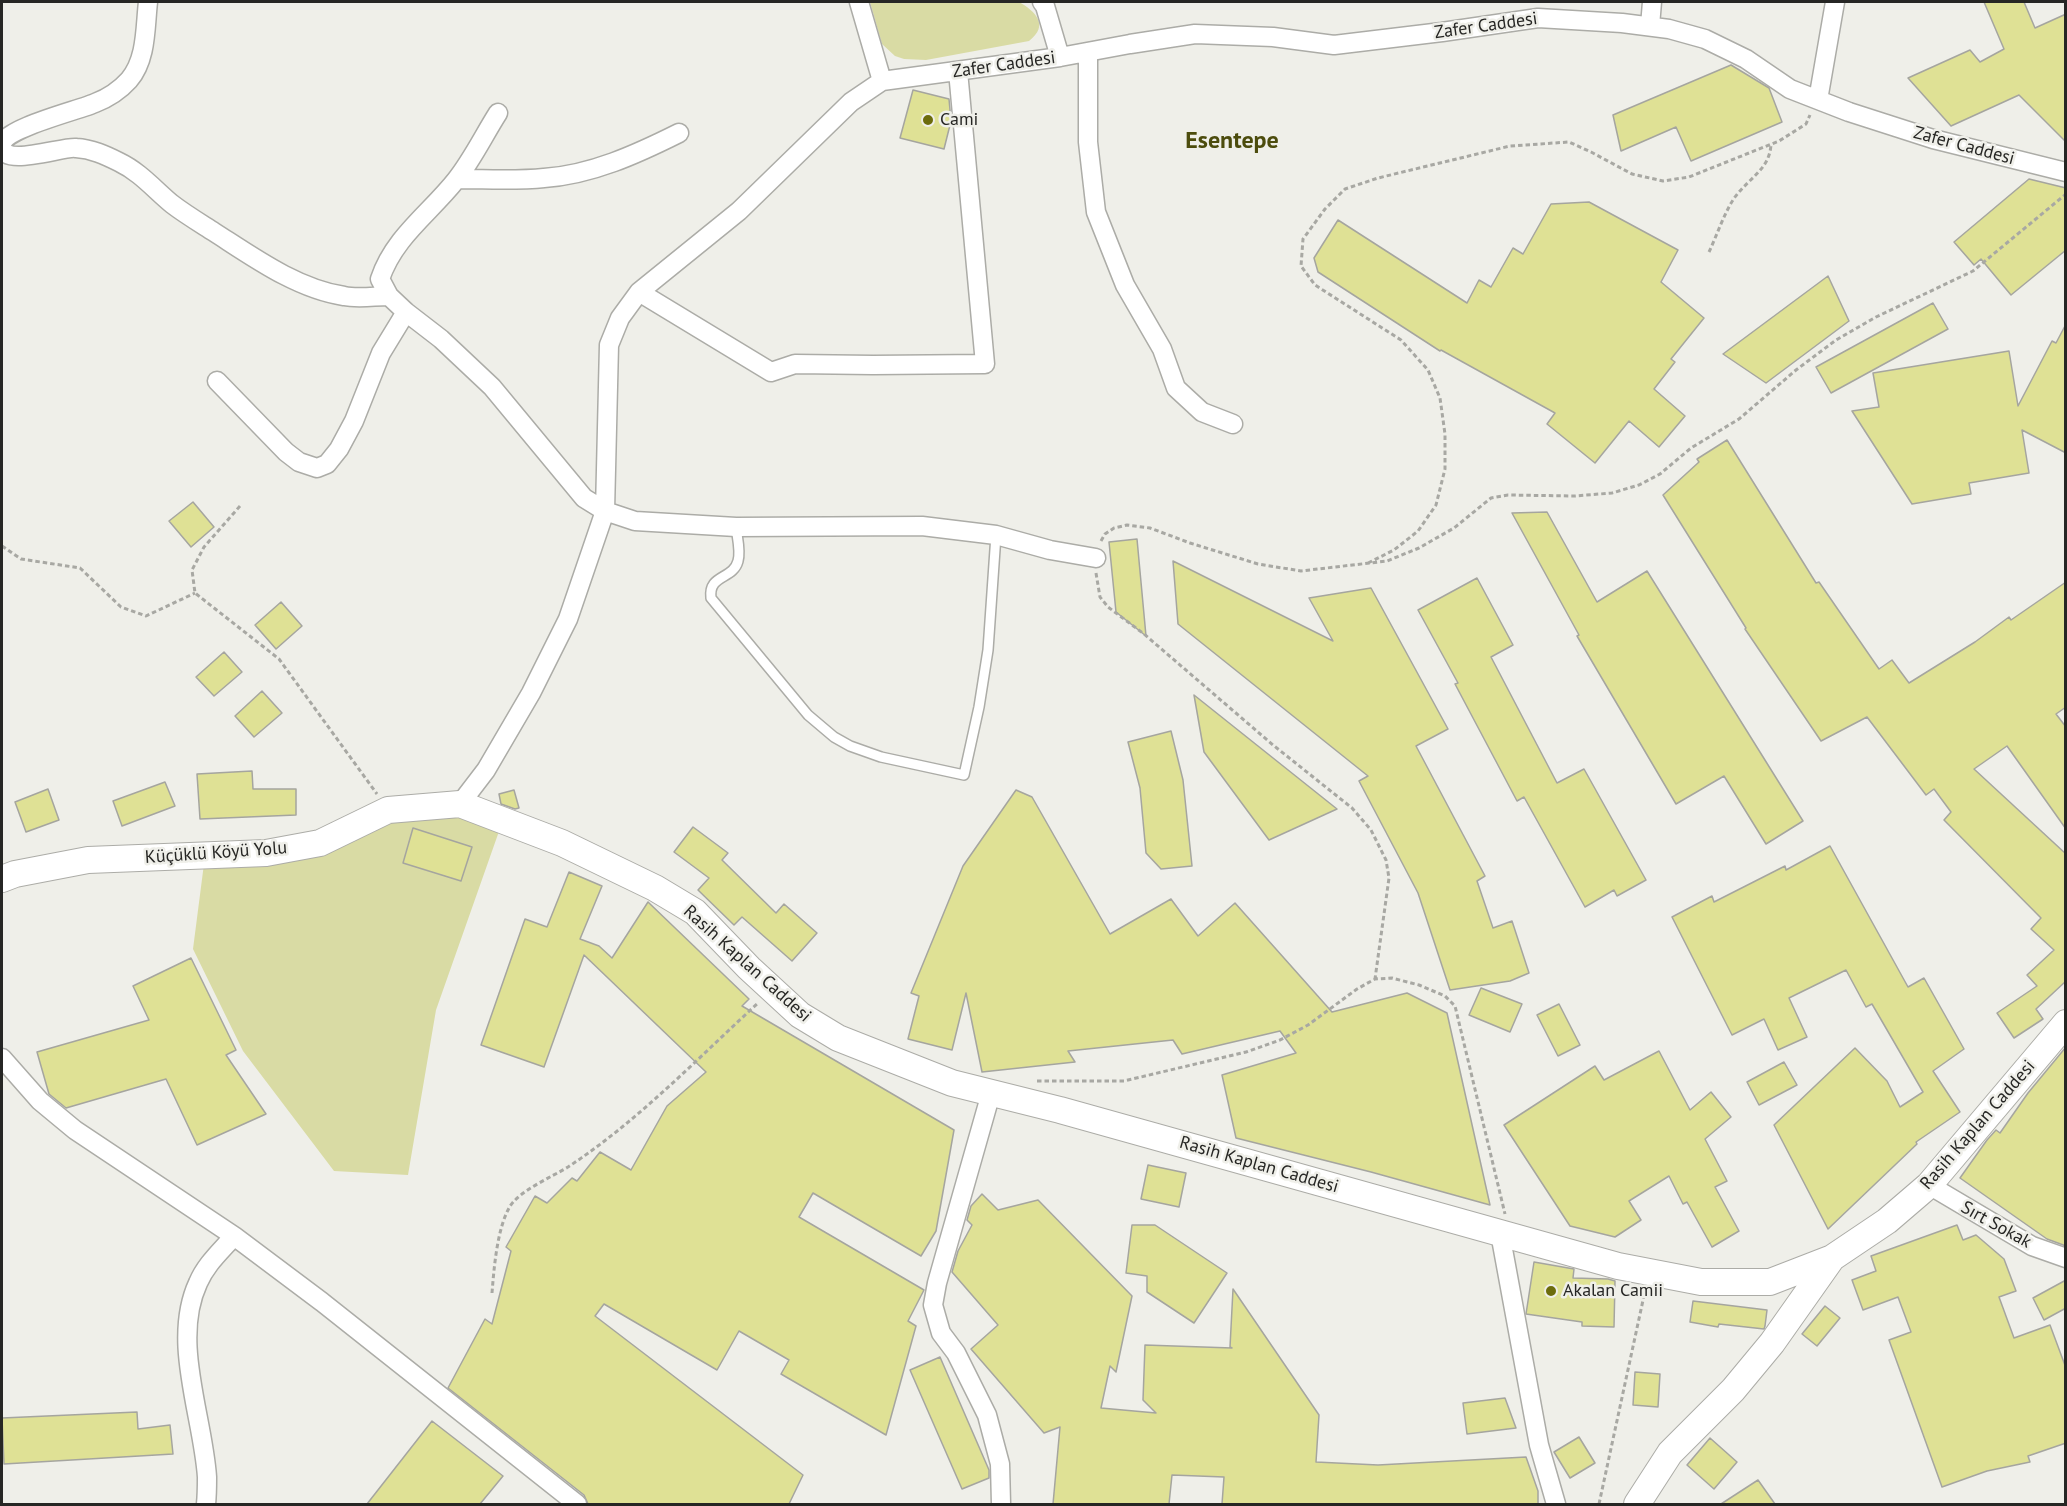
<!DOCTYPE html>
<meta charset="utf-8">
<style>
body{margin:0}
#map{position:relative;width:2067px;height:1506px;overflow:hidden;background:#efefe9;font-family:"PT Sans",sans-serif}
canvas{display:block}
.frame{position:absolute;inset:0;border:3px solid #262624;pointer-events:none}
</style>
<div id="map">
<canvas width="2067" height="1506"></canvas>
<div class="frame"></div>
</div>
<script>
const c = document.querySelector('canvas').getContext('2d');
c.lineJoin = 'round';
function fillPath(path, color) { c.fillStyle = color; c.fill(path, 'evenodd'); }
function strokePath(path, color, width, dash) { c.strokeStyle = color; c.lineWidth = width; c.lineCap = dash ? 'butt' : 'round'; c.setLineDash(dash || []); c.stroke(path); }
function label(font, color, halo, rows, align = 'center') {
  c.font = font + ' "PT Sans",sans-serif'; c.lineWidth = 5; c.setLineDash([]); c.textBaseline = 'middle'; c.strokeStyle = halo; c.fillStyle = color; for (const [text, x, y, turn = 0] of rows) {
    c.save(); c.translate(x, y); c.rotate((+turn || 0) * Math.PI / 180); c.textAlign = isNaN(turn) ? turn : align; if (halo) c.strokeText(text, 0, 0); c.fillText(text, 0, 0); c.restore();
  }
}
fillPath(new Path2D(`
 M870 2H1019C1035 11 1050 25 1029 41L926 60 904 59 895 56 882 44Z
 M388 810 503 820 436 1010 408 1175 334 1171 243 1051 193 949 205 856 266 853Z`), '#d9dba4');
const building = new Path2D(`
 M1984 2H2024L2035 28 2066 14V142L2019 95 1951 126 1908 78 1970 50 1980 62 2004 49Z
 M1731 65 1769 88 1782 122 1691 161 1676 127 1621 151 1613 115Z
 M913 90 949 99 951 121 944 149 900 138Z
 M2029 179 2066 188V250L2011 295 1981 259 1974 265 1954 242Z
 M1589 202 1678 250 1661 282 1704 318 1671 359 1675 362 1654 389 1685 416 1659 447 1629 421 1595 463 1547 424 1555 413 1441 350 1440 351 1318 272 1314 258 1338 220 1467 303 1479 280 1491 287 1513 248 1523 254 1551 204Z
 M1828 276 1849 321 1766 383 1723 354Z
 M1933 303 1948 329 1831 393 1816 367Z
 M2066 324V453L2022 430 2029 473 1969 483 1971 494 1912 504 1852 411 1879 407 1873 373 2009 351 2018 406 2052 341 2056 343Z
 M1727 440 1816 583 1819 582 1879 669 1892 660 1909 683 1975 642 2009 617 2011 620 2066 582V707L2056 714 2066 727V829L2007 746 1974 769 2066 854V981L2036 1009 2043 1019 2014 1038 1997 1013 2037 986 2027 975 2054 950 2031 929 2041 918 1944 820 1951 812 1934 789 1926 795 1867 717 1821 741 1745 629 1746 628 1663 495 1699 462 1697 459Z
 M193 502 214 527 191 547 169 521Z
 M1547 512 1597 602 1647 571 1803 821 1766 844 1724 776 1676 804 1577 636 1579 635 1512 513Z
 M1137 539 1146 636 1116 612 1109 542Z
 M1173 561 1333 641 1309 598 1371 588 1448 729 1416 746 1485 876 1477 881 1493 928 1512 921 1529 973 1510 981 1450 990 1418 893 1359 781 1368 776 1178 624Z
 M1477 578 1513 645 1491 657 1557 783 1584 769 1646 880 1617 896 1614 890 1585 907 1524 797 1517 801 1455 684 1458 683 1418 610Z
 M281 602 302 626 276 649 255 625Z
 M224 652 242 672 214 696 196 677Z
 M262 691 282 713 254 737 235 716Z
 M1194 695 1337 809 1269 840 1204 752Z
 M1171 731 1183 780 1192 866 1161 869 1146 853 1140 788 1128 742Z
 M252 771 253 789H296V815L200 819 197 774Z
 M165 782 175 806 122 826 113 801Z
 M48 789 59 820 26 832 15 802Z
 M514 790 519 808 515 809 501 804 499 794Z
 M1016 790 1032 797 1110 934 1171 899 1198 936 1235 903 1332 1012 1407 993 1447 1013 1490 1205 1371 1172 1236 1138 1222 1075 1296 1053 1280 1031 1182 1054 1173 1040 1068 1051 1075 1062 982 1072 966 993 952 1050 908 1039 919 996 911 993 963 866Z
 M693 827 728 853 722 860 776 913 784 904 817 933 792 961 742 917 734 925 698 890 709 878 674 852Z
 M413 828 472 847 461 881 403 863Z
 M1830 846 1908 987 1924 978 1964 1049 1933 1071 1960 1112 1916 1142 1917 1144 1828 1229 1774 1125 1855 1048 1887 1081 1900 1107 1923 1092 1872 1004 1866 1007 1846 970 1789 998 1807 1037 1778 1050 1764 1019 1732 1035 1672 917 1712 896 1714 902 1785 866 1786 870Z
 M569 872 602 886 580 939 599 946 612 958 648 902 749 999 742 1006 954 1130 936 1231 921 1256 813 1193 799 1217 924 1290 908 1321 916 1326 886 1435 781 1374 789 1360 739 1331 717 1370 604 1304 595 1316 803 1475 789 1504H588L584 1495 448 1388 485 1319 492 1324 511 1251 506 1247 535 1196 547 1203 572 1178 577 1181 600 1152 631 1170 667 1106 706 1072 584 955 544 1067 481 1045 525 919 547 927Z
 M191 958 236 1050 226 1055 266 1114 197 1145 166 1079 66 1108 49 1094 37 1052 149 1020 133 986Z
 M1481 988 1522 1004 1510 1032 1469 1015Z
 M1559 1004 1580 1045 1558 1056 1537 1015Z
 M2066 1047V1246L2047 1239 1960 1178 1987 1140 1996 1130 2000 1133 2028 1093Z
 M1659 1051 1690 1110 1711 1092 1731 1117 1705 1139 1727 1181 1715 1187 1739 1231 1712 1247 1687 1202 1683 1204 1669 1176 1629 1201 1641 1220 1615 1237 1570 1226 1504 1125 1595 1066 1604 1080Z
 M1784 1062 1797 1085 1759 1105 1747 1082Z
 M1148 1165 1186 1173 1179 1207 1141 1199Z
 M982 1194 998 1210 1038 1200 1132 1296 1116 1372 1110 1366 1101 1408 1156 1413 1143 1400 1145 1345 1232 1348 1230 1347 1233 1289 1319 1415 1316 1462 1378 1465 1526 1457 1538 1491V1504H1222L1224 1477 1172 1475 1169 1504H1053L1060 1427 1044 1433 971 1349 998 1325 952 1272 958 1251 972 1225 967 1220 971 1206Z
 M1132 1225H1155L1227 1273 1194 1323 1147 1292V1276L1126 1273Z
 M1957 1225 1963 1240 1976 1235 2004 1259 2016 1291 1999 1297 2014 1338 2050 1325 2066 1368V1443L2028 1456 2030 1462 1987 1471 1942 1487 1889 1340 1911 1332 1898 1297 1863 1310 1852 1280 1876 1271 1871 1256Z
 M1534 1262 1574 1269 1573 1278 1608 1279 1615 1281 1614 1327 1582 1326V1322L1526 1314Z
 M2066 1280V1308L2044 1320 2033 1298Z
 M1693 1301 1767 1310 1765 1326 1764 1329 1719 1324 1718 1327 1690 1322Z
 M1825 1306 1840 1318 1817 1346 1802 1334Z
 M940 1357 989 1470V1478L962 1489 910 1370Z
 M1635 1372 1660 1374 1658 1407 1633 1405Z
 M1505 1398 1516 1428 1467 1434 1463 1403Z
 M137 1412 138 1429 170 1425 173 1454 4 1464 2 1418Z
 M432 1421 503 1476 480 1504H367Z
 M1579 1437 1595 1463 1570 1478 1554 1452Z
 M1710 1438 1737 1462 1714 1489 1687 1465Z
 M1758 1480 1775 1504H1721Z`);
fillPath(building, '#dfe195');
strokePath(building, '#a5a59f', 1.5);
const lane = new Path2D(`
 M736 527C737 537 741 551 738 561 733 580 708 574 711 598L808 715 834 737 850 746 881 757 964 775 979 707 988 650 996 535`);
const street = new Path2D(`
 M148 2C145 27 147 59 129 80 120 90 108 98 95 103 80 110 4 128 2 145 0 169 63 146 76 148 92 149 105 155 119 162 140 172 155 190 172 204 185 214 200 223 214 232 253 257 297 289 344 296 358 299 375 296 389 296
 M859 2 882 81
 M1042 2 1045 6 1060 57
 M1650 26 1652 2
 M1088 52V142L1096 212 1125 285 1162 349 1176 388 1202 412 1233 424
 M1818 100 1835 2
 M498 113C484 135 472 160 456 180 430 213 394 237 380 279L389 296 406 312 441 339 492 387 584 498 605 511 635 521 736 527 922 526 996 535 1050 550 1096 558
 M457 179C486 179 516 181 544 178 591 175 637 154 679 133
 M639 292 771 372 795 364 873 365 985 364 958 71
 M217 381 286 452 299 462 317 468 327 464 339 449 354 421 381 353 406 312
 M460 804 486 770 531 693 568 619 605 511 609 345 620 318 639 292 739 211 851 102 882 81 1060 57 1130 44 1195 34 1273 37 1334 45 1442 32 1538 18 1622 23 1669 29 1705 39 1746 59 1790 89 1849 112 1933 139 2066 172
 M2 1058 40 1101 75 1130 234 1236 322 1302 577 1504
 M991 1093 937 1283 933 1305 941 1333 956 1353 987 1415 1000 1464 1001 1504
 M1929 1185 2032 1246 2066 1258
 M1500 1233 1539 1445 1556 1504
 M206 1504C207 1495 207 1486 207 1477 203 1416 171 1341 198 1283 206 1264 221 1251 234 1236`);
const secondary = new Path2D(`
 M2 879 15 874 88 860 266 853 320 843 388 810 460 804 562 843 655 888 695 912 749 968 800 1015 838 1038 952 1083 1060 1110 1618 1266 1701 1282H1770L1832 1258 1887 1221 1929 1185 2066 1023
 M1637 1504 1670 1453 1733 1390 1772 1343 1832 1258`);
strokePath(lane, '#acaca7', 12);
strokePath(street, '#acaca7', 21);
strokePath(secondary, '#acaca7', 28);
strokePath(new Path2D(`
 M1709 252C1717 235 1725 211 1735 197 1749 178 1770 169 1771 144
 M240 506 204 547 192 570 195 593 279 659 377 794
 M1101 541 1105 534 1114 528 1127 525 1150 528 1190 543 1258 564 1301 571 1387 561 1419 548 1454 528 1491 498 1508 495 1575 496 1612 493 1639 485 1660 474 1691 448 1739 419 1796 370 1836 340 1876 317 1973 271 2066 194
 M2 546 21 559 80 568 121 607 146 616 195 593
 M1368 563 1394 550 1418 531 1436 505 1445 469V434L1440 398 1428 370 1401 340 1315 285 1301 266 1303 239 1325 209 1345 189 1378 178 1510 146 1569 142 1591 152 1632 174 1663 181 1689 177 1779 141 1806 124 1810 115
 M1096 573 1100 597 1108 607 1144 634 1273 745 1352 808 1371 830 1386 860 1389 878 1375 979
 M1037 1081H1124L1246 1052 1280 1040 1308 1025 1357 989 1375 979 1392 978 1419 985 1445 996 1455 1006 1505 1214
 M492 1293C494 1268 497 1230 509 1208 518 1191 552 1177 568 1167 638 1121 697 1059 758 1003
 M1599 1504 1645 1291`), '#a8a8a3', 3, [4.5, 3]);
strokePath(lane, '#fff', 9);
strokePath(street, '#fff', 18);
strokePath(secondary, '#fff', 26);
for (const [x, y, r, color] of [
 [928,120,6,"#6c6c0c"],
 [1551,1291,6,"#6c6c0c"]
]) { const dot = new Path2D(); dot.arc(x, y, r, 0, 2 * Math.PI); c.fillStyle = color; c.fill(dot); strokePath(dot, '#efefe9', 2); }
label('18px', '#262624', '#efefe9', [
 ["Zafer Caddesi",1486,26,-8],
 ["Zafer Caddesi",1004,65,-8],
 ["Zafer Caddesi",1964,146,15],
 ["Küçüklü Köyü Yolu",216,853,-4],
 ["Rasih Kaplan Caddesi",747,964,42],
 ["Rasih Kaplan Caddesi",1978,1125,-49],
 ["Rasih Kaplan Caddesi",1259,1165,16],
 ["Sırt Sokak",1996,1225,29]
]);
label('18px', '#262624', '#efefe9', [
 ["Cami",940,120],
 ["Akalan Camii",1563,1291]
], 'left');
label('bold 24px', '#4c4c0d', '#efefe9', [
 ["Esentepe",1232,141]
]);
</script>
